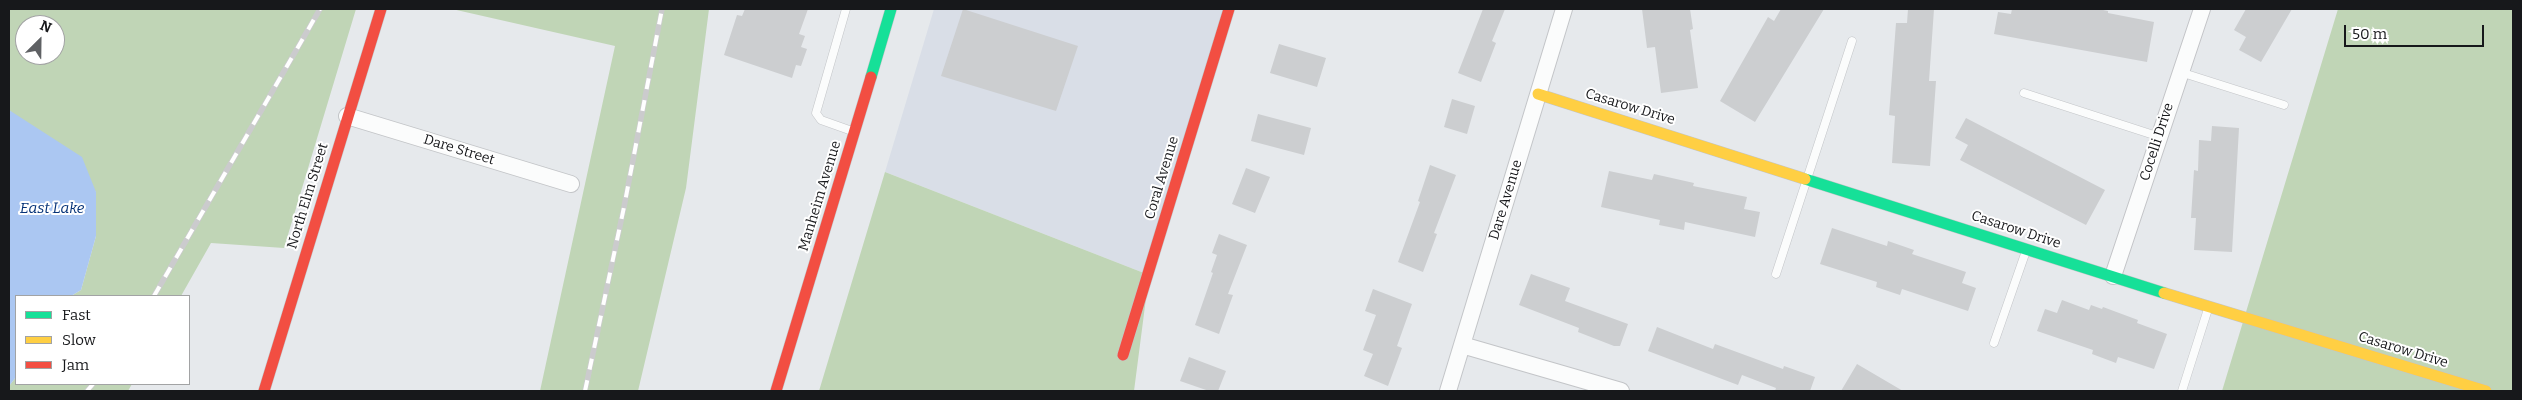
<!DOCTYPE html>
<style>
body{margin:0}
#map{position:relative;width:2522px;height:400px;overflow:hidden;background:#e6e9ec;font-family:Bitter,serif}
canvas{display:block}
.frame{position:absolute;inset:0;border:10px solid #17181b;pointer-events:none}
.legend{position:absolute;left:15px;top:295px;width:175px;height:90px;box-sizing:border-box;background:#fff;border:1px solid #a2a3a4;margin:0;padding:6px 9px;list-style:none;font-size:15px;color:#17181b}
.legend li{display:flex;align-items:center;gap:10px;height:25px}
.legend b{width:25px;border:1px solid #a2a3a4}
.north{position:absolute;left:15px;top:15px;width:50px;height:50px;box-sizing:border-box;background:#fff;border:1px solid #a2a3a4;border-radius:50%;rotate:23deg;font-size:14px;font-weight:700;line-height:20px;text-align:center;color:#17181b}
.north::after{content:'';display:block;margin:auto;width:18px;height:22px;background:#5f6164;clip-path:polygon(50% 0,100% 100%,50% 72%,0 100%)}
.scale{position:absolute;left:2344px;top:25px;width:140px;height:22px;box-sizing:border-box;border:2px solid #17181b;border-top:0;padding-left:6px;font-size:15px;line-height:18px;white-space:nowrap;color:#17181b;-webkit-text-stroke:4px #fff;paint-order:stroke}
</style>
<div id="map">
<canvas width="2522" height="400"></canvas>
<div class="frame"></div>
<ul class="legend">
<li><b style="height:6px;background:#16e098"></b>Fast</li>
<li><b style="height:6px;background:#ffcf43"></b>Slow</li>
<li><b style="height:6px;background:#f24e42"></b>Jam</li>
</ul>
<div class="north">N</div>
<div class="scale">50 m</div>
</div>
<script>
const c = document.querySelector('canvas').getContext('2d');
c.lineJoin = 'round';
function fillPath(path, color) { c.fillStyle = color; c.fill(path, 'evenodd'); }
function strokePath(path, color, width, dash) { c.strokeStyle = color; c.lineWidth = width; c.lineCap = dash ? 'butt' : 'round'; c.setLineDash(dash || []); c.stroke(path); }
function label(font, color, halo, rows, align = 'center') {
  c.font = font + ' Bitter,serif'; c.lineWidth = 4; c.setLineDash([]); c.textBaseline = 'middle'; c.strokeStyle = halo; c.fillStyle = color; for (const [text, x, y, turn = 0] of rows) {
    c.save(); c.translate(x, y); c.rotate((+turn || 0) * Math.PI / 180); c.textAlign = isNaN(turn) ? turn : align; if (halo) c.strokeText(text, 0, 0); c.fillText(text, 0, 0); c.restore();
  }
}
fillPath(new Path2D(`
 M934 9H1231L1149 275 885 172Z`), '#d9dee7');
fillPath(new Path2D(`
 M9 9H356L284 248 211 243 181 296H71L81 290 96 236V192L9 110ZM25 25H55V55H25Z
 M452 9H709L686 188 638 391H540L615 46Z
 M2338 9H2513V391H2222Z
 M885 172 1149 275 1134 391H819Z
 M16 377V384H132L128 391H9V386Z`), '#c0d5b6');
fillPath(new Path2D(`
 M9 110 82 157 96 192V236L81 290 71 296H16V377L9 386Z`), '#abc7f2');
fillPath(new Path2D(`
 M745 9H808L799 34 805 36 801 47 807 49 801 66 796 65 792 78 724 55 737 15 742 16Z
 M963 9 1078 46 1056 111 941 76Z
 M1483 9H1505L1492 41 1496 43 1481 82 1458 73Z
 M1642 9H1690L1693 29 1690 30 1698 88 1661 93 1655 47 1647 48Z
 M1781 9H1824L1755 122 1720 101 1768 17 1774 21Z
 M1908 9H1934L1929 81H1936L1930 166 1892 163 1895 116 1889 115 1896 23H1907Z
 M2012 9H2098L2108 11V13L2154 22 2147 62 1994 34 1998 12 2011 14Z
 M2246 9H2292L2261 62 2239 50 2246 37 2234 30Z
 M1279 44 1326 58 1317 87 1270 73Z
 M1452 99 1475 106 1467 134 1444 127Z
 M1258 114 1311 128 1304 155 1251 141Z
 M1966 118 2105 190 2086 225 1960 160 1968 145 1955 138Z
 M2212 126 2239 128 2232 252 2194 250 2196 218H2191L2194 170 2198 171 2199 140 2211 141Z
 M1430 165 1456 175 1434 233 1437 234 1423 272 1398 262 1420 202 1418 201Z
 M1246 168 1270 177 1255 213 1232 204Z
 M1609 171 1652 180 1654 174 1694 183 1693 186 1747 197 1744 209 1760 212 1755 237 1685 222 1684 230 1659 225 1660 220 1601 207Z
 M1832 228 1887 246 1888 241 1914 250 1912 254 1966 272 1962 283 1976 288 1968 311 1902 289 1900 295 1876 287 1877 282 1820 264Z
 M1219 234 1247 245 1228 294 1233 295 1219 334 1195 325 1213 273 1211 272 1217 255 1212 253Z
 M1531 274 1570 288 1565 301 1628 324 1620 346H1614L1578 332 1579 328 1519 305Z
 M1373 289 1412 304 1397 346 1402 348 1388 386 1364 376 1373 354 1363 350 1376 315 1365 311Z
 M2062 300 2089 310 2091 305 2102 309 2103 307 2138 320 2137 323 2167 334 2154 369 2118 357 2116 363 2092 354 2093 350 2037 331 2045 309 2057 313Z
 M1657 327 1713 349 1715 344 1783 369 1784 366 1815 377 1810 391H1775L1776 388 1742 375 1738 385 1648 351Z
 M1189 357 1226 371 1218 391H1209L1180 381Z
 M1857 364 1903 391H1841Z`), '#ccced0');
const lane = new Path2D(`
 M846 9 816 113 821 120 852 131
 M2180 72 2284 105
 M2024 93 2160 137
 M1776 274 1852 41
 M1994 343 2026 251
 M2182 391 2208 309`);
const street = new Path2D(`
 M347 116 571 184
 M2113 276 2202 9
 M1462 345 1621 391
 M1448 391 1564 9`);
const fast = new Path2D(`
 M871 77 891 9
 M1805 179 2164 293`);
const slow = new Path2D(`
 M1538 94 1805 179
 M2164 293 2486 391`);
const jam = new Path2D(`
 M1123 355 1229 9
 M264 391 381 9
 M776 391 871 77`);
strokePath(lane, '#c3c5c8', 9);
strokePath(street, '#c3c5c8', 18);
strokePath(fast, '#c3c5c8', 12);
strokePath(slow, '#c3c5c8', 12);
strokePath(jam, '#c3c5c8', 12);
strokePath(lane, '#fbfcfc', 8);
strokePath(street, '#fbfcfc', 16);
strokePath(fast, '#16e098', 11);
strokePath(slow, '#ffcf43', 11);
strokePath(jam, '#f24e42', 11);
const rail = new Path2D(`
 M154 296 320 9
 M87 391 93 384
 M585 391 624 207 662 9`);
strokePath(rail, '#cbcbcd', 5.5);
strokePath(rail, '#fff', 4, [11]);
label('14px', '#17181b', '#fff', [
 ["Casarow Drive",1630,107,17],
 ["Cocelli Drive",2157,142,-72],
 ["Dare Street",459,150,17],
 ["Coral Avenue",1162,178,-73],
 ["North Elm Street",308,196,-73],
 ["Manheim Avenue",820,196,-73],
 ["Dare Avenue",1506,200,-73],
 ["Casarow Drive",2016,230,18],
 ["Casarow Drive",2403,350,17]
]);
label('italic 15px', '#053277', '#fff', [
 ["East Lake",52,209]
]);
</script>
